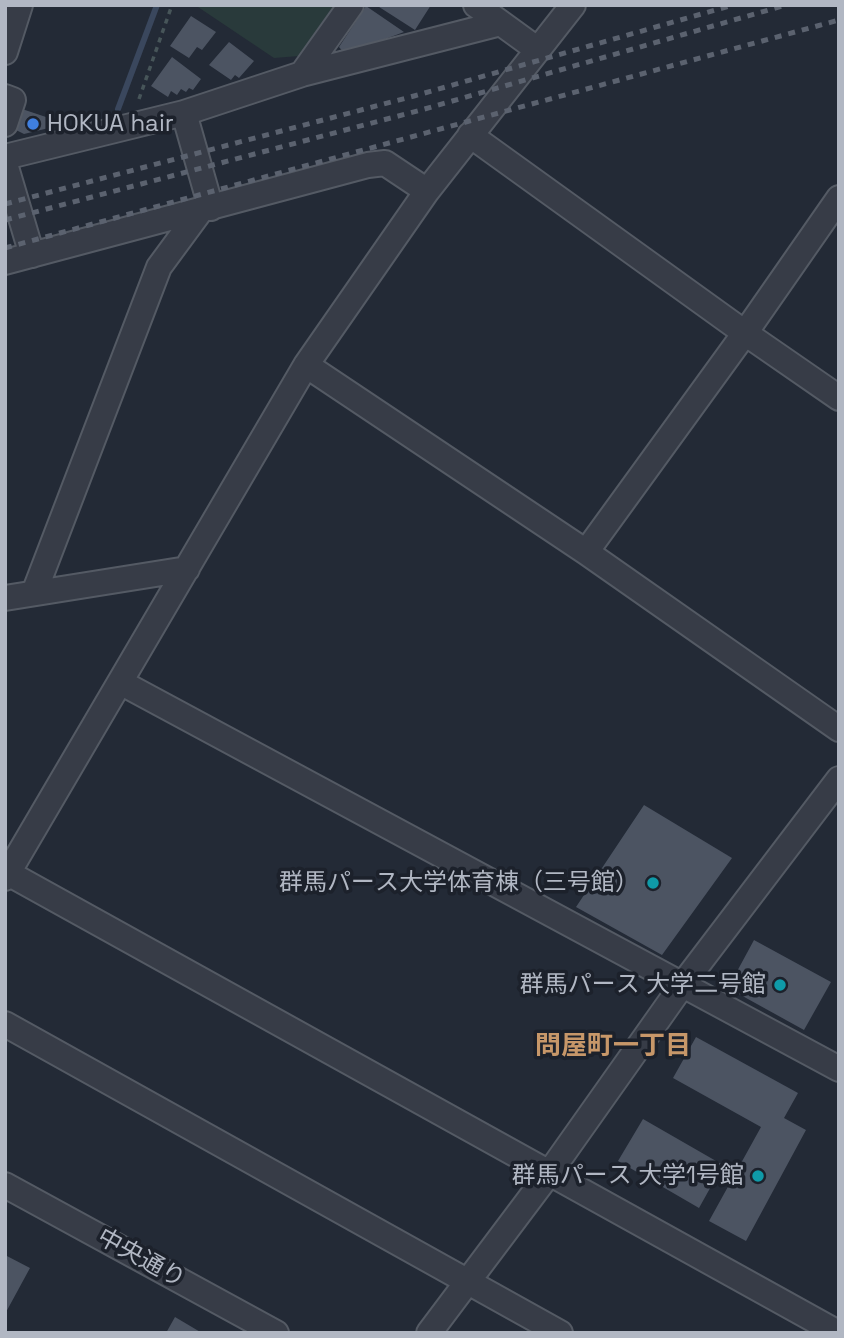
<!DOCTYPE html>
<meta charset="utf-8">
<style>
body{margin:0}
#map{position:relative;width:844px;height:1338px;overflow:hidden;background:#232a36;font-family:"Space Grotesk",sans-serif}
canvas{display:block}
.frame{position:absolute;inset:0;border:7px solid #b1b7c3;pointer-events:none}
</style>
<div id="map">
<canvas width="844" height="1338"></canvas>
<div class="frame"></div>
</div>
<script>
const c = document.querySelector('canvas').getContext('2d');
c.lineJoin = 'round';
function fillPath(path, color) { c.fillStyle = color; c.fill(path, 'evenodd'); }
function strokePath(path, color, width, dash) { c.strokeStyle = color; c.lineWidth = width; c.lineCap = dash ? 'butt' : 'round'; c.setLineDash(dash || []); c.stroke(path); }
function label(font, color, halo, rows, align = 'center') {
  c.font = font + ' "Space Grotesk","Noto Sans JP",sans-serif'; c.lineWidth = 7; c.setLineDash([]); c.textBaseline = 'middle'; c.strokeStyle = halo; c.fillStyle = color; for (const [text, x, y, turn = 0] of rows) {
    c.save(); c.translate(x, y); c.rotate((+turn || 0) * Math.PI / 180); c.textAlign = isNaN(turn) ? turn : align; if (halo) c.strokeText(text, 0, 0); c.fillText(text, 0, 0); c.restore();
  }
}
fillPath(new Path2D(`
 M195 5H334L299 56 274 58Z`), '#293a3b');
strokePath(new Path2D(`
 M118 109 157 5`), '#3a475d', 6);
fillPath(new Path2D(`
 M376 5H431L415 30Z
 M366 6 404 32 345 54 339 47Z
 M191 16 216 32 202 50 197 47 189 58 170 46Z
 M229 42 254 61 239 78 235 75 231 80 209 65Z
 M172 57 201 79 193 90 189 88 186 92 181 89 177 95 171 91 168 97 151 86Z
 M22 109 55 120 53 127 24 134 14 129Z
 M644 805 732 858 662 955 576 907Z
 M754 940 831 982 804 1030 728 988Z
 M696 1037 798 1093 784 1118 806 1130 746 1241 709 1221 761 1127 673 1078Z
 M643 1119 723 1165 699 1208 618 1161Z
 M5 1255 30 1268 5 1314Z
 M175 1317 202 1333H166Z`), '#4c5462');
const minor = new Path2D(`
 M476 5 538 50
 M5 52 20 5
 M302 74 351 5
 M5 97 13 100 5 124
 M184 113 211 208
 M470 135 745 333 839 398
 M5 157 184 113 302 74 501 23
 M5 164 32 255
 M5 262 368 165 385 163 427 191
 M306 365 586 552 839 729
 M586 552 745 333 839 198
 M34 593 159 267 201 210
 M5 598 187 569
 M120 682 839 1069
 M8 873 838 1333
 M5 878 306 365 427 191 573 5
 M5 1024 560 1333
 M5 1185 276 1333
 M429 1333 550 1172 683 984 839 779`);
strokePath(minor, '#545a64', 28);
strokePath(new Path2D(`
 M139 99 172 5`), '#475559', 3.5, [5, 5]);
strokePath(minor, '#373c47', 24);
strokePath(new Path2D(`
 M5 204 414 96 733 5
 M5 220 421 110 786 5
 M5 248 839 20`), '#5b626f', 5, [7, 7]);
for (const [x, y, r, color] of [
 [33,124,7,"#3f7fe0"],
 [653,883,7,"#0f9aa8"],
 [780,985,7,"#0f9aa8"],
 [758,1176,7,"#0f9aa8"]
]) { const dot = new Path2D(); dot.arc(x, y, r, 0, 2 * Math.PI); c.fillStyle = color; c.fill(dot); strokePath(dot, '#1c212b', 2.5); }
label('24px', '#b1b7c3', '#1c212b', [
 ["HOKUA hair",47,124,"left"],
 ["群馬パース大学体育棟（三号館）",639,883],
 ["群馬パース 大学二号館",766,985],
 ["群馬パース 大学1号館",744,1176]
], 'right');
label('24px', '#b1b7c3', '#1c212b', [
 ["中央通り",141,1259,29]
]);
label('bold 26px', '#c79769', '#1c212b', [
 ["問屋町一丁目",613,1047]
]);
</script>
